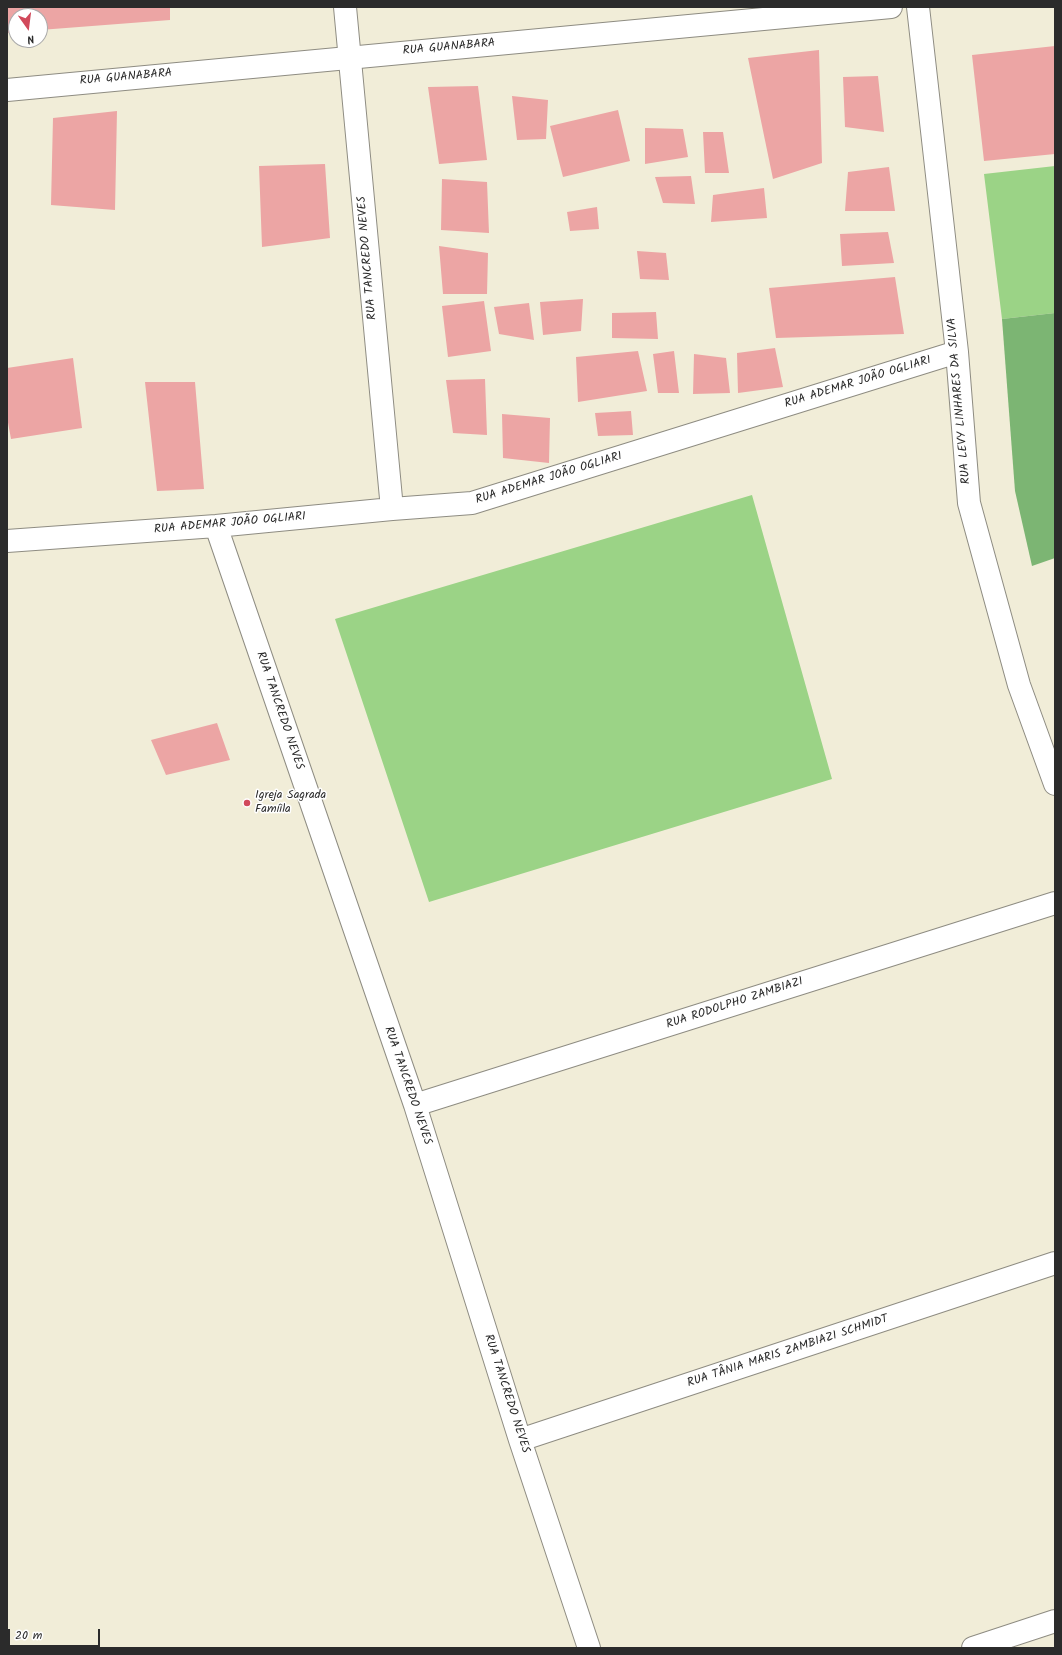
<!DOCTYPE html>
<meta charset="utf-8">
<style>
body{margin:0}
#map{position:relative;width:1062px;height:1655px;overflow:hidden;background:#f1edd8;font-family:Kalam,sans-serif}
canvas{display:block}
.frame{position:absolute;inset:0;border:8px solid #2b2b2b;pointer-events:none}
.north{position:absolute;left:8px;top:8px;width:40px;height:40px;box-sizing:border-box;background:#fff;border:1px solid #aaa;border-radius:50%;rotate:166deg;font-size:11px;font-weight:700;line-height:16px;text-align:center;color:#2b2b2b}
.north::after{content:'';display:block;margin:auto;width:14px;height:18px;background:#d1495b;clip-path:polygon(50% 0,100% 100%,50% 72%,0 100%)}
.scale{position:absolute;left:8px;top:1629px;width:92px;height:18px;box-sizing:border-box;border:2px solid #2b2b2b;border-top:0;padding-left:5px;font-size:12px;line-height:14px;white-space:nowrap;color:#2b2b2b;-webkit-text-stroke:3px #fff;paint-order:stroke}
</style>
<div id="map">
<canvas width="1062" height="1655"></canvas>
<div class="frame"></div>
<div class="north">N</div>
<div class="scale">20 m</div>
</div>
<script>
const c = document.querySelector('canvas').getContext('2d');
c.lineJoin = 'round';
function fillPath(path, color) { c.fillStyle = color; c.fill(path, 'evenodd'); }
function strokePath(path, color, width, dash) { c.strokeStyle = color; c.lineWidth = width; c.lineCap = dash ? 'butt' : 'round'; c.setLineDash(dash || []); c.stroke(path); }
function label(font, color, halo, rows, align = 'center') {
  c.font = font + ' Kalam,sans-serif'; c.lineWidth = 3; c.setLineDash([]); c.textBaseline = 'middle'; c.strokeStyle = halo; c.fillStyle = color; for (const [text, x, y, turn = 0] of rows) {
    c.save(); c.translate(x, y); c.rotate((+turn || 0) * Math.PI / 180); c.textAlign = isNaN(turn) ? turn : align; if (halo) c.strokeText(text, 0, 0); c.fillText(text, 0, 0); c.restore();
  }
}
fillPath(new Path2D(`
 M1055 166V313L1002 319 984 174Z
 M752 495 832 779 429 902 335 619Z`), '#9bd386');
fillPath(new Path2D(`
 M1055 313V558L1032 566 1015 491 1002 319Z`), '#7cb573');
fillPath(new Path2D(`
 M7 7H170V20L40 30V16H16V32L7 33Z
 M1055 46V154L984 161 972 55Z
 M819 50 822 163 773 179 748 58Z
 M878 76 884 132 845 127 843 77Z
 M478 86 487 160 439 164 428 87Z
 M512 96 548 100 546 139 517 140Z
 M618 110 630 161 563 177 550 126Z
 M117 111 115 210 51 205 53 118Z
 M645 128 683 129 688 157 645 164Z
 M703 132H723L729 173H705Z
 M325 164 330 238 262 247 259 166Z
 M889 167 895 211H845L848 172Z
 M691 176 695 204 663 203 655 177Z
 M442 179 487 182 489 233 441 230Z
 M764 188 767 218 711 222 713 195Z
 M597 207 599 229 570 231 567 212Z
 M888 232 894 263 842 266 840 234Z
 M439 246 488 253 487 294H443Z
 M637 251 666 253 669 280 640 279Z
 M895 277 904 334 776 338 769 288Z
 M583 299 581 331 543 335 540 302Z
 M484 301 491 351 448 357 442 306Z
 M529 303 534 340 499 334 494 307Z
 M656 312 658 339 612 338V313Z
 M775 348 783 387 738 393 737 353Z
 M638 351 647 391 578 402 576 357Z
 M674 351 679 393H658L653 354Z
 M694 354 726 358 730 393 693 394Z
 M73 358 82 428 11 439 7 417V368Z
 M485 379 487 435 453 433 446 380Z
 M145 382H195L204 489 157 491Z
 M631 411 633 435 598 436 595 413Z
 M502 414 550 418 549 463 503 458Z
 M217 723 230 760 166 775 151 740Z`), '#eca5a4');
const minor = new Path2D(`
 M345 7 392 509
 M918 7 957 352 969 503 1019 685 1055 784
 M216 526 415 1105 520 1440 589 1648
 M7 541 216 526 392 509 472 503 957 352
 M415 1105 1055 903
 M520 1440 1055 1263
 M973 1648 1055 1621`);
const tertiary = new Path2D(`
 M7 90 891 7`);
strokePath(minor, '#8e8c82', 24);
strokePath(tertiary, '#8e8c82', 24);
strokePath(minor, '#fff', 22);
strokePath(tertiary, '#fff', 22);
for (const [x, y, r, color] of [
 [247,803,4,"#d1495b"]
]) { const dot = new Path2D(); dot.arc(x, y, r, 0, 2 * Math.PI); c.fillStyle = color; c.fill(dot); strokePath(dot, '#fff', 1.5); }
label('12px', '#2b2b2b', '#fff', [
 ["RUA GUANABARA",449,48,-5],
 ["RUA GUANABARA",126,78,-5],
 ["RUA TANCREDO NEVES",368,258,-95],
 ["RUA ADEMAR JOÃO OGLIARI",858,383,-17],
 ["RUA LEVY LINHARES DA SILVA",960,401,-95],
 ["RUA ADEMAR JOÃO OGLIARI",549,479,-17],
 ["RUA ADEMAR JOÃO OGLIARI",230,524,-5],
 ["RUA TANCREDO NEVES",279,711,71],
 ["RUA RODOLPHO ZAMBIAZI",735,1004,-18],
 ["RUA TANCREDO NEVES",407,1086,71],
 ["RUA TÂNIA MARIS ZAMBIAZI SCHMIDT",788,1352,-18],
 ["RUA TANCREDO NEVES",506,1394,72]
]);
label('12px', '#2b2b2b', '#fff', [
 ["Igreja Sagrada",255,796],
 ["Famíila",255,810]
], 'left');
</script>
